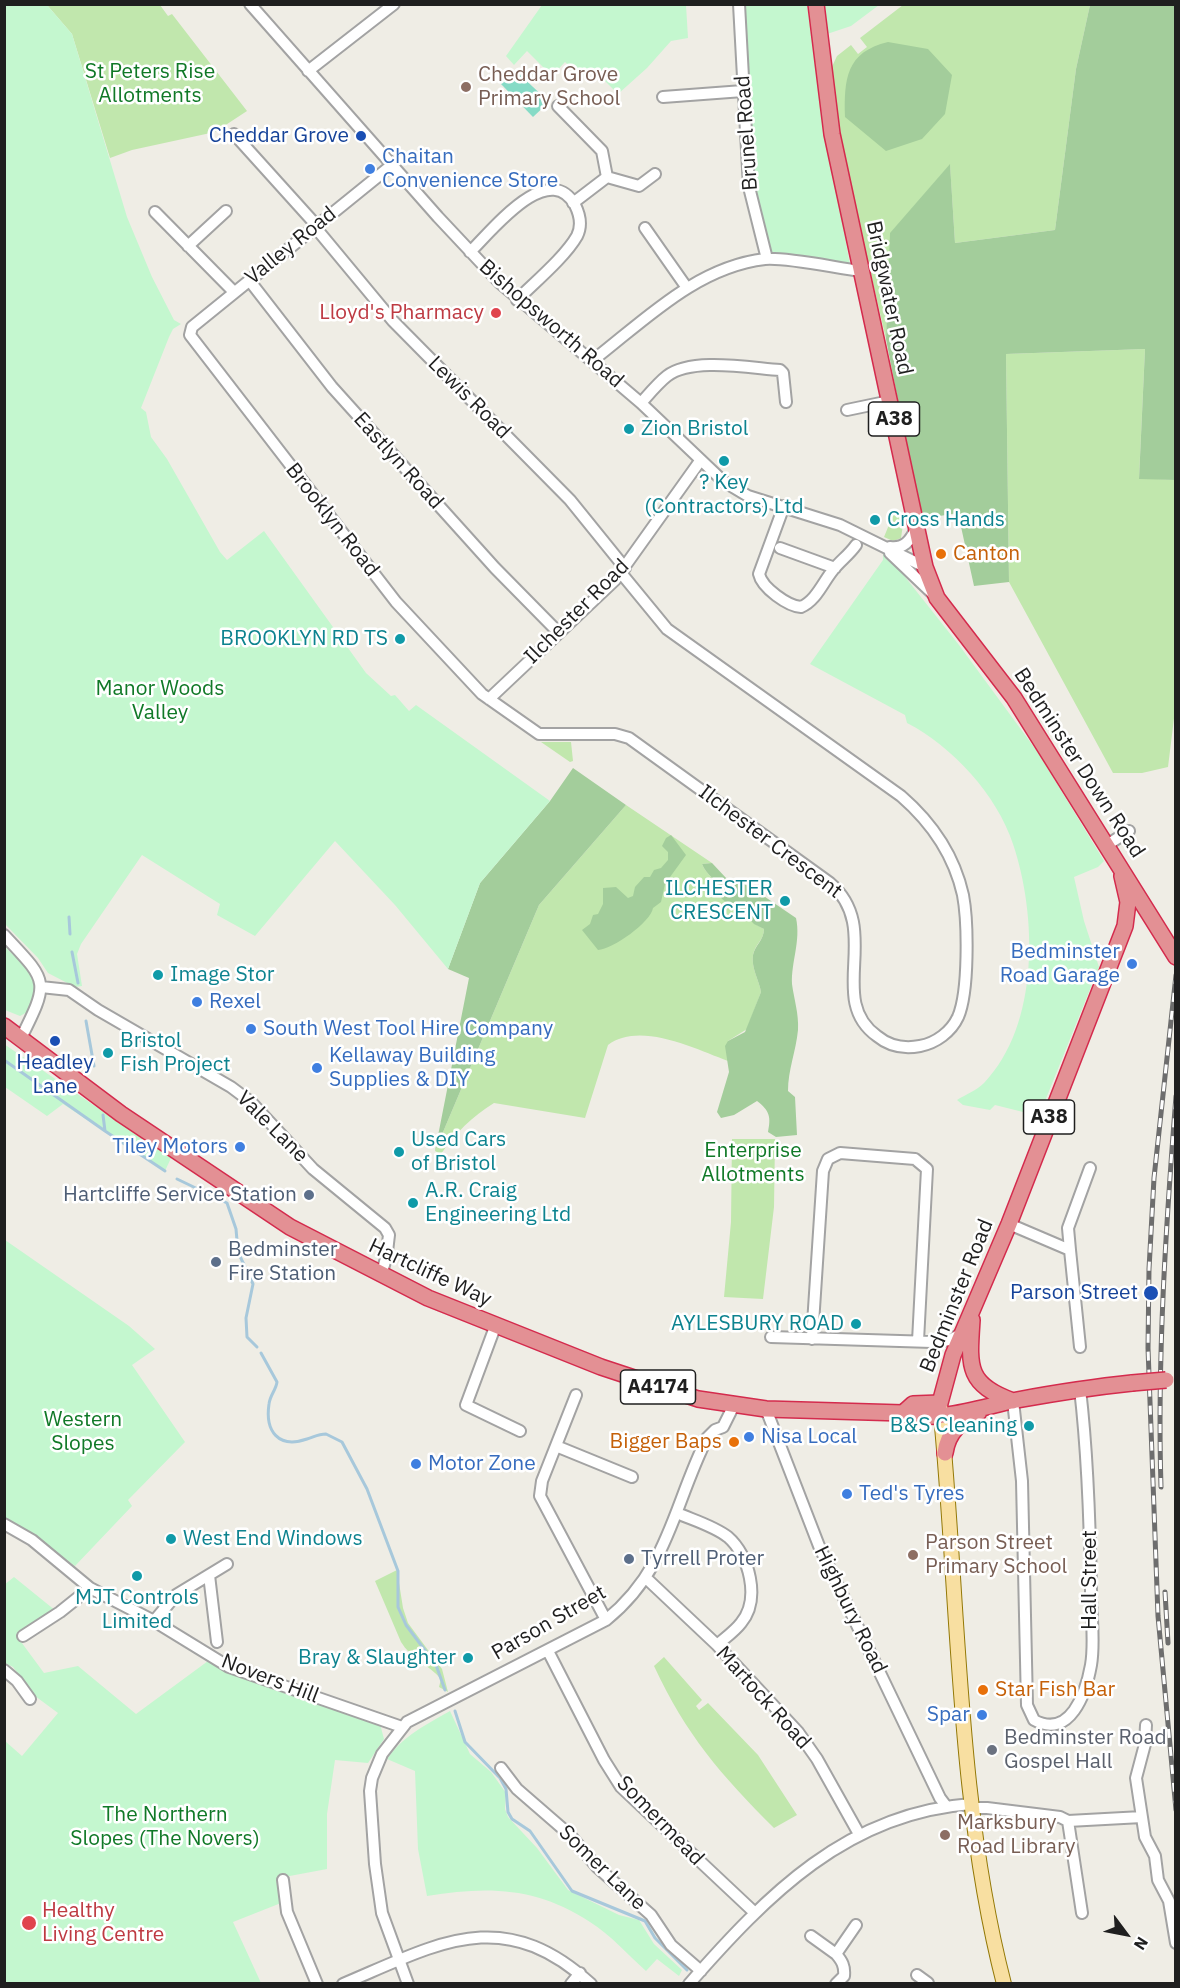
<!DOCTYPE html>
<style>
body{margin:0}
#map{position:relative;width:1180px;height:1988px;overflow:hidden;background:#efede5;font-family:"IBM Plex Sans",sans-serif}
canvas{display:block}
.frame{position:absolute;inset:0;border:6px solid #1f1f1f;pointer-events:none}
.north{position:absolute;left:1096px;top:1904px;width:60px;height:60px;-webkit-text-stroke:4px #fff;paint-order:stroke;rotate:122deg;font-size:16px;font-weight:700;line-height:24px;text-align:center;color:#1f1f1f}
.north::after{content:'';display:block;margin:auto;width:21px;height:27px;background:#1f1f1f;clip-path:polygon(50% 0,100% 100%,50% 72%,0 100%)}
</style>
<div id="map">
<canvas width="1180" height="1988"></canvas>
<div class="frame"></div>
<div class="north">N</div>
</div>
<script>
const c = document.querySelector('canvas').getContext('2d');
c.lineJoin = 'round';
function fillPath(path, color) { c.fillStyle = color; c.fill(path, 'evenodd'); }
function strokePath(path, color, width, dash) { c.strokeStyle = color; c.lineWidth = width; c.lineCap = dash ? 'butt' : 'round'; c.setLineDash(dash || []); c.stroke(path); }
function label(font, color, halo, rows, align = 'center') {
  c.font = font + ' "IBM Plex Sans",sans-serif'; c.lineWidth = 5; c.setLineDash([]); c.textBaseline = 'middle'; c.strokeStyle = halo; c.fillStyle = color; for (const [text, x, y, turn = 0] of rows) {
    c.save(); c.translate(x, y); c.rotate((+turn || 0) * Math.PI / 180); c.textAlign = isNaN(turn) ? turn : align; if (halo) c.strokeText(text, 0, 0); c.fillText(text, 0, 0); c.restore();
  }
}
fillPath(new Path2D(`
 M47 5H160L168 16 172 14 247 111 215 132 132 150 110 158 72 34Z
 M903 5H1090L1076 69 1055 230 955 243 950 165 891 233 886 339 840 140 830 71 837 56 851 45 858 54 867 47 860 38Z
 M1145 349 1139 478 1175 480 1176 702 1168 767 1142 773H1113L1009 582 1006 354Z
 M893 515 904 518 901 538 893 541 884 537Z
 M541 742H571L573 761 570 762Z
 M626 805 712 863 702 864C706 875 717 880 723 890L721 898C739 905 747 921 764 929 764 940 755 944 753 955 751 968 759 980 761 992L747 1029 728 1041V1061C695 1049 640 1021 608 1045L585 1118 494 1103C472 1117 456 1132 441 1154L435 1151 539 905Z
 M732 1139H775L774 1207 763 1299 724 1297 731 1222Z
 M397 1570 403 1608 408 1623 442 1669 448 1692 439 1687 441 1679C429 1665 410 1658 401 1642L375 1581Z
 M664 1657 702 1700 696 1706 699 1710 708 1703 758 1755 797 1815 774 1828C721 1775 686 1735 654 1666Z`), '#c1e7ad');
fillPath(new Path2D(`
 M1090 5H1175V480L1139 479 1145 349 1006 354 1009 582 974 586 958 513 921 519 886 339 890 233 950 164 955 243 1055 230 1076 69Z
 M888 42 928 49 952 75 945 114 922 139 886 151 845 117C844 79 846 52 888 42Z
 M573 768 626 805 539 905 435 1151 469 978 448 969 480 883 550 801Z
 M671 835 686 855 665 884 661 902 653 908C651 922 613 949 598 950L582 930 590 924 593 915 598 914 603 904V888L616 887 628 898 633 896 635 887 644 877H650L654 870 661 868 668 860V852L662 846 666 838Z
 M712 863 727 879 749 886 796 918C801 941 791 962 792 984 794 999 799 1014 798 1030 796 1051 788 1070 788 1091L795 1097 797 1135 776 1137 768 1132C771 1117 770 1111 757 1101L734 1115 721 1118 717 1112 729 1072 725 1046 728 1041 745 1032 761 992C759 980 751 968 753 955 755 945 764 940 764 929L754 924 734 903 728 904 721 898 723 890C717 880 706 875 702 864Z`), '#a3cd9b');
fillPath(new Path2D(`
 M4 5H47L72 34 127 217 152 277 174 320 181 324 173 329 169 337 141 408 146 412 151 437 167 459 220 552 227 560 264 531 366 673 391 696 395 695 409 711 416 705 550 801 480 883 448 969 395 905 335 841 255 936 217 915 220 904 142 855 81 944 77 954 82 986 75 987 48 973 38 958 5 924Z
 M542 5H686L688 38 671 41 647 68 618 94 592 68 581 77 565 62 552 76 527 51 514 65 506 56Z
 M742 5H807L821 104 850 265 770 253 755 201Z
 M824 5H879L851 26 827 34Z
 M883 554 894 563 959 645 1039 754 1104 861 1098 867 1074 877 1084 921 1099 967 1039 1116 995 1105 990 1110 963 1105 957 1100C965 1095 977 1090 984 1083 1040 1025 1037 915 1013 844 997 795 952 746 907 723L905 715 810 664 883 560Z
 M4 946C30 971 40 973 31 1010L20 1016 5 1010Z
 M4 1044 171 1158 165 1171 63 1104 47 1116 5 1087Z
 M5 1240 129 1326 155 1349 132 1365 185 1442 128 1500 132 1506 75 1566 5 1519Z
 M14 1577 56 1611 16 1635 44 1673 78 1666 136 1714 208 1661 255 1683 380 1724 384 1739 368 1763 335 1760 327 1814V1869L279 1878 281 1903 233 1922 261 1983H5V1741L22 1756 58 1713 35 1696 13 1667 5 1663 4 1585Z
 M450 1711 470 1754 491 1772 506 1793 505 1809 508 1817 537 1848 568 1890 619 1915 639 1920 654 1944 682 1970 679 1976 657 1959 646 1971C628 1955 611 1935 590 1922 537 1887 488 1886 427 1896L418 1849 415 1771 387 1759C404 1735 426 1725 450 1711Z`), '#c4f7cf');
fillPath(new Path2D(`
 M516 71 549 102 533 117 501 84Z`), '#86dbc6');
strokePath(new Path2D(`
 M69 917 70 934
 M72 952 78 983
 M86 1021 94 1066
 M4 1060 105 1131
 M103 1115 105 1131 165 1171
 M177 1179 227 1203 236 1229 238 1252 253 1284 246 1318 247 1337 257 1347
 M261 1353 277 1382C276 1390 270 1395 269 1404 265 1431 278 1449 307 1439 314 1437 318 1434 326 1434L342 1442 367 1489 398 1571V1607L406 1625 436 1665 445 1690
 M455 1711 465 1742 500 1778 506 1789 508 1812 512 1819 530 1831 572 1891 645 1921 655 1938 687 1970`), '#a7c8db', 3);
const minor = new Path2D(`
 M250 4 438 217 500 283 641 403 723 481 748 496 840 525 925 567
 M739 4 749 187 767 259
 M308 71 394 4
 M663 97 743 91
 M558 106 602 151 607 177 573 203
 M234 134 317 226
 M392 165 192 327 190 335 396 602 482 694 539 734H615L629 738 830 883C884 929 825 999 877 1036 889 1046 904 1049 920 1046 936 1043 951 1032 958 1017 969 992 968 922 963 895 954 855 931 822 901 796L667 629 621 573
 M607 177 639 186 655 174
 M155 212 234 292
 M315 227 393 321 570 500 625 568
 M645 228 687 288
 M188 246 226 211
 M470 252C490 233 548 158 575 205 580 215 582 226 577 236 565 257 535 282 517 300
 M249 280 332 387 495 568 559 633
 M592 361C644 321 696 267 765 259 787 257 836 268 861 271
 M641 403C649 394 658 383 667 376 692 357 750 368 780 370L783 373 786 402
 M847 410 890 401
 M784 506 759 574C762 588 788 606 801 607 816 601 823 582 833 570 840 561 849 555 856 545
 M890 547C904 549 910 541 916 529
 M780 548 835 568
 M890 553 933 594
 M489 699 615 580 700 461
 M1107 845 1129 831
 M4 935C48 982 50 980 21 1038
 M41 987 69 990 98 1010 231 1087 251 1102 313 1169 385 1228 389 1235C387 1250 387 1262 380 1275
 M1009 1224 1070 1250 1080 1347
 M1070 1250 1068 1228 1090 1168
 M495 1327 466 1405 520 1431
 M771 1337 932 1342 950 1340 962 1333
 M812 1339 823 1171 828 1159 840 1153 915 1159 927 1169 918 1341
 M576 1395 542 1481 540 1496 606 1620
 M1013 1401 1022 1481 1027 1705 1034 1720C1070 1740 1086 1693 1091 1665 1095 1642 1091 1615 1091 1591 1090 1523 1088 1457 1080 1389
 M766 1409 819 1546 940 1798 946 1806
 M556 1446 632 1477
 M677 1513C693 1520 714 1526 728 1537 749 1555 761 1599 741 1623 735 1631 725 1638 717 1645
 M4 1524 32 1540 90 1588 154 1621 229 1667 402 1727
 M209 1575 217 1642
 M646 1578 717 1645 798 1732 817 1759 859 1834
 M154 1621 176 1595 227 1564
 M23 1636 60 1612 90 1588
 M548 1651 604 1760 621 1787 755 1913
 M4 1670 17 1681 30 1699
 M1146 1725 1145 1744 1136 1778 1145 1837 1155 1856 1158 1880 1169 1901 1176 1943
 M501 1768 517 1789 570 1835 597 1867 651 1915 671 1945 701 1971
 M972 1808H987L1060 1817 1068 1821 1082 1913
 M1068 1821 1142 1817
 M283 1880 287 1912 317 1984
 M811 1936 836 1954
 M917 1975 928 1983
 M343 1984C438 1944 502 1903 591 1984
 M408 1984 382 1913 375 1864 370 1791 372 1778 382 1754 407 1722 606 1620C669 1569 673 1506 707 1438L715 1430 723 1427 734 1405
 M571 1984 580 1973
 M689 1984C767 1895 847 1813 971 1804
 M836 1984 844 1976C845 1966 842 1961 836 1954L856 1925`);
const major = new Path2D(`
 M940 1405C959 1595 956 1799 1004 1984`);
const highway = new Path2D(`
 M816 4 832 134 925 567 937 598 1014 698 1176 957
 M4 1026 121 1114 290 1227 428 1298 601 1367 698 1399 766 1409 903 1413C934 1424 985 1406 1017 1400 1055 1393 1093 1387 1132 1383
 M972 1320C969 1366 966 1384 1013 1401
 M903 1413 913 1404 940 1403 953 1355 1009 1224 1125 926 1128 902 1122 876
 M945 1453C948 1431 961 1422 979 1412`);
strokePath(minor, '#a3a3a3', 14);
strokePath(major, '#937806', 16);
strokePath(highway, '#d42b4d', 18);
strokePath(minor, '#fff', 10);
strokePath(major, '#f8dfa1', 14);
strokePath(highway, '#e39094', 15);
const rail = new Path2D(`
 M1176 975 1154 1178 1149 1269 1148 1348 1158 1616 1176 1810
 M1161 1487C1157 1358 1166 1225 1176 1096
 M1165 1592 1168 1643`);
strokePath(rail, '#6d6d6d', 5);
strokePath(rail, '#fff', 3, [9]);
const highwayBridge = new Path2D(`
 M1132 1383 1166 1380`);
strokePath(highwayBridge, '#d42b4d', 18, []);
strokePath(highwayBridge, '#e39094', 15);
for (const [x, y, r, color] of [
 [466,87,6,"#8d6e63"],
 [361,136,6,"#1a4fb4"],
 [370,169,6,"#3f7fe0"],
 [496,313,6,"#e0444e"],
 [629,429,6,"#0f9aa8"],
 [724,461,6,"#0f9aa8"],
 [875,520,6,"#0f9aa8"],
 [941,554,6,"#e8710a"],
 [400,639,6,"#0f9aa8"],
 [785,901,6,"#0f9aa8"],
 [1132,964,6,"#3f7fe0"],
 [158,975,6,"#0f9aa8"],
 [197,1002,6,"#3f7fe0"],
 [251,1029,6,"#3f7fe0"],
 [55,1041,6,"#1a4fb4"],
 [108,1053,6,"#0f9aa8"],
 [317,1068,6,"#3f7fe0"],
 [240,1147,6,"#3f7fe0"],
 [399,1152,6,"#0f9aa8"],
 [309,1195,6,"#5c6f8a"],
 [413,1203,6,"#0f9aa8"],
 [216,1262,6,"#5c6f8a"],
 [1151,1293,8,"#1a4fb4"],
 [856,1324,6,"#0f9aa8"],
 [1029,1426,6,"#0f9aa8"],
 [749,1437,6,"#3f7fe0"],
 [734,1442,6,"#e8710a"],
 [416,1464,6,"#3f7fe0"],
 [847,1494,6,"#3f7fe0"],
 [171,1539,6,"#0f9aa8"],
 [913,1555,6,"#8d6e63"],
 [629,1559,6,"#5c6f8a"],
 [137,1576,6,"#0f9aa8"],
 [468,1658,6,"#0f9aa8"],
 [983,1690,6,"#e8710a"],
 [982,1715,6,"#3f7fe0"],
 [992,1750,6,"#6b7280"],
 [945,1835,6,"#8d6e63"],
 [29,1923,8,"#e0444e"]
]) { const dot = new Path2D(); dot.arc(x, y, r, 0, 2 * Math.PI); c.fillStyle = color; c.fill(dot); strokePath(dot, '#fff', 2); }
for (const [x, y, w] of [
 [894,419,51],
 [1049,1117,51],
 [658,1387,75]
]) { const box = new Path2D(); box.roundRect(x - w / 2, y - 17, w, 34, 4.5); c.fillStyle = '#fff'; c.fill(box); strokePath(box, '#1f1f1f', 1.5); }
label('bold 20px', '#1f1f1f', null, [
 ["A38",894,419],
 ["A38",1049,1117],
 ["A4174",658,1387]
]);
label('21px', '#107927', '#fff', [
 ["St Peters Rise",150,72],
 ["Allotments",150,96],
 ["Manor Woods",160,689],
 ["Valley",160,713],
 ["Enterprise",753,1151],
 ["Allotments",753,1175],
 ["Western",83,1420],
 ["Slopes",83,1444],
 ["The Northern",165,1815],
 ["Slopes (The Novers)",165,1839]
]);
label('21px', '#785e54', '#fff', [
 ["Cheddar Grove",478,75],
 ["Primary School",478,99],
 ["Parson Street",925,1543],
 ["Primary School",925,1567],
 ["Marksbury",957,1823],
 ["Road Library",957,1847]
], 'left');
label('21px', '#1f1f1f', '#fff', [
 ["Brunel Road",747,133,-94],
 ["Valley Road",291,246,-39],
 ["Bridgwater Road",889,298,78],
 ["Bishopsworth Road",551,324,41],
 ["Lewis Road",469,398,45],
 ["Eastlyn Road",398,461,48],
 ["Brooklyn Road",332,520,52],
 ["Ilchester Road",577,612,-45],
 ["Bedminster Down Road",1079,763,57],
 ["Ilchester Crescent",770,842,37],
 ["Vale Lane",272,1127,45],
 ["Hartcliffe Way",430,1273,25],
 ["Bedminster Road",957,1296,-68],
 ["Hall Street",1090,1580,-90],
 ["Highbury Road",850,1610,64],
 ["Parson Street",549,1623,-30],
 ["Novers Hill",270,1679,21],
 ["Martock Road",763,1698,48],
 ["Somermead",660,1821,46],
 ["Somer Lane",602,1868,44]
]);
label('21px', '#164399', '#fff', [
 ["Cheddar Grove",349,136],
 ["Headley",55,1063,"center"],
 ["Lane",55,1087,"center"],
 ["Parson Street",1138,1293]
], 'right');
label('21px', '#366cbe', '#fff', [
 ["Chaitan",382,157],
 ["Convenience Store",382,181],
 ["Bedminster",1120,952,"right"],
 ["Road Garage",1120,976,"right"],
 ["Rexel",209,1002],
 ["South West Tool Hire Company",263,1029],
 ["Kellaway Building",329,1056],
 ["Supplies & DIY",329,1080],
 ["Tiley Motors",228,1147,"right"],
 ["Nisa Local",761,1437],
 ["Motor Zone",428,1464],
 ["Ted's Tyres",859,1494],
 ["Spar",970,1715,"right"]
], 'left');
label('21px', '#be3a42', '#fff', [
 ["Lloyd's Pharmacy",484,313],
 ["Healthy",42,1911,"left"],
 ["Living Centre",42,1935,"left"]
], 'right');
label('21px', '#0d838f', '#fff', [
 ["Zion Bristol",641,429],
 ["? Key",724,483,"center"],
 ["(Contractors) Ltd",724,507,"center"],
 ["Cross Hands",887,520],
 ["BROOKLYN RD TS",388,639,"right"],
 ["ILCHESTER",773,889,"right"],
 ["CRESCENT",773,913,"right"],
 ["Image Stor",170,975],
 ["Bristol",120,1041],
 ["Fish Project",120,1065],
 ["Used Cars",411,1140],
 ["of Bristol",411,1164],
 ["A.R. Craig",425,1191],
 ["Engineering Ltd",425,1215],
 ["AYLESBURY ROAD",844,1324,"right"],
 ["B&S Cleaning",1017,1426,"right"],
 ["West End Windows",183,1539],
 ["MJT Controls",137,1598,"center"],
 ["Limited",137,1622,"center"],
 ["Bray & Slaughter",456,1658,"right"]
], 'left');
label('21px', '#c56008', '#fff', [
 ["Canton",953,554],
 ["Bigger Baps",722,1442,"right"],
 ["Star Fish Bar",995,1690]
], 'left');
label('21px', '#4e5e75', '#fff', [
 ["Hartcliffe Service Station",297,1195,"right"],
 ["Bedminster",228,1250],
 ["Fire Station",228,1274],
 ["Tyrrell Proter",641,1559]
], 'left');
label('21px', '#5b616d', '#fff', [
 ["Bedminster Road",1004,1738],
 ["Gospel Hall",1004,1762]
], 'left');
</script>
